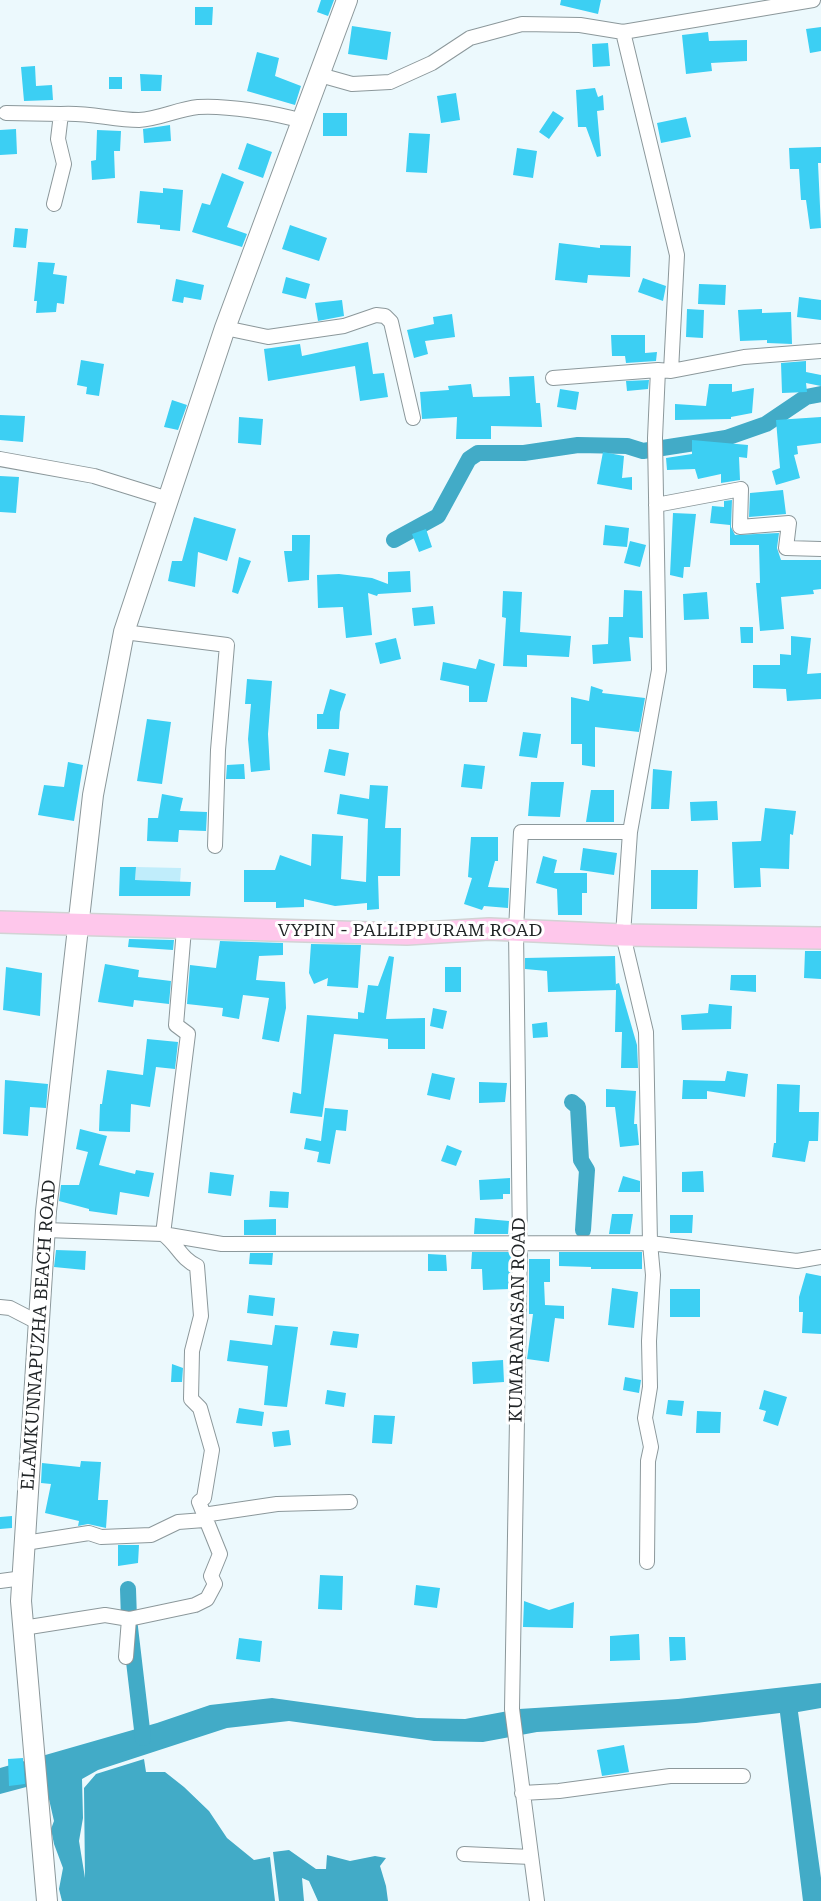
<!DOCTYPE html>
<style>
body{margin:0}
canvas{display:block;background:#ecf9fd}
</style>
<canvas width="821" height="1901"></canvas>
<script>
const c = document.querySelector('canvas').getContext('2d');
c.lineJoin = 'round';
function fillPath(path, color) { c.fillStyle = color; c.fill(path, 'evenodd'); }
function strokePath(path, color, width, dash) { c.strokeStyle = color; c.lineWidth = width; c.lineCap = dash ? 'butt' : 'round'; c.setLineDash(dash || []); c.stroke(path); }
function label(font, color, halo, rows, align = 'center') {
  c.font = font + ' "Roboto Serif",serif'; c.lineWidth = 6; c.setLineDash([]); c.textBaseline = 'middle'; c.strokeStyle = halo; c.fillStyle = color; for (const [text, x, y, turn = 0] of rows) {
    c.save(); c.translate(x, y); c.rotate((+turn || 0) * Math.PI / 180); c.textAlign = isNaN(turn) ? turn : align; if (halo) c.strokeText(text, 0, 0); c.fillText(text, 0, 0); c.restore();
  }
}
fillPath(new Path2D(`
 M136 867 181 868 180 882 135 880Z`), '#c0edfb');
fillPath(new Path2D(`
 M821 1683V1708L798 1712 821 1878V1901H803L780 1713 696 1723 537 1732 483 1742 434 1741 289 1721 227 1728 98 1770 82 1779 83 1818 79 1841 85 1878 84 1788 96 1774 144 1759 146 1772H165L184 1787 209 1811 227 1838 254 1860 270 1857 275 1901H62L59 1889 63 1868 54 1844 51 1829 54 1821 45 1782 0 1794V1768L157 1723 210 1705 272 1698 417 1718 465 1719 519 1709 678 1699Z
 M289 1850 316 1869H326L327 1855 350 1861 375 1856 386 1858 380 1866 386 1886 388 1901H318L309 1881 302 1878 304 1901H279L273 1852Z`), '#42abc7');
strokePath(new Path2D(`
 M394 540 438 516 469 459 478 453H524L578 445 627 446 643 451 701 442 726 438 766 424 806 397 821 394
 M572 1102 578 1107 581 1160 587 1170 583 1230
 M128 1589 129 1619 143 1738`), '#42abc7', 16);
fillPath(new Path2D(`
 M321 0H334L328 16 317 12Z
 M561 0H601L598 14 560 5Z
 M195 7H213L212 25H195Z
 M352 26 391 32 387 60 348 54Z
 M821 27V51L810 53 806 29Z
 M708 32 709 41 747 40V61L711 63 712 71 686 74 682 35Z
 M608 43 610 66 593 67 592 44Z
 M257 52 279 58 275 76 301 86 295 105 247 91Z
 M35 66 36 86 52 85 53 100 24 101 21 67Z
 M140 74 162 75 161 91H141Z
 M109 77H122V89H109Z
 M595 88 598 97 603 95 604 110 597 111 601 156 597 157 586 127H578L576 90Z
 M456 93 460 120 441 123 437 96Z
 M553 111 564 118 549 139 539 132Z
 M323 113H347V136H323Z
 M686 117 691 137 661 143 657 123Z
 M170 125 171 141 144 143 143 129Z
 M16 129 17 154 0 155V130Z
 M97 130 121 131 120 151H114L115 178 92 180 91 161 96 160Z
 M409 133 430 134 427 173 406 172Z
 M247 143 272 152 263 178 238 169Z
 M821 147V163H818L821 228 810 229 806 200H801L799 169H790L789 148Z
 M517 148 537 151 533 178 513 175Z
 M222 173 244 182 227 227 247 234 242 247 192 232 202 203 210 205Z
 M163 188 183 190 180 231 160 229V225L137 223 140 191 163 193Z
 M290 225 327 238 319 261 282 249Z
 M15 228 28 229 26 248 13 247Z
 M559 243 600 248V245L631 246 630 277 588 275 587 283 555 280Z
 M38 262 55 263 53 274 67 276 64 304 57 303 56 312 36 313 37 301H34Z
 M286 277 310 284 306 299 282 293Z
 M643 278 666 286 663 301 638 292Z
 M176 279 204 285 201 300 184 297 183 303 172 301Z
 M699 284 726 285 725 305 698 304Z
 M799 297 821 300V320L797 317Z
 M342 300 344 316 318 321 315 303Z
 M687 309 704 310 703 338 686 337Z
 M762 309V313L791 312 792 344 767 343V340L740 341 738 310Z
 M452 314 455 337 425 341 428 354 414 358 407 330 434 324 433 317Z
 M611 335H645V353L657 352 656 361 626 363 625 356H612Z
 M368 342 373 374 384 373 388 397 360 401 355 366 268 381 264 349 300 344 302 356Z
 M81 360 104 364 99 396 86 394 87 387 77 385Z
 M806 361V372L821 375V386L806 383 807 392 782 393 781 363Z
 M534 376 536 403H540L542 427 491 426V439H456L457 417 422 419 420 392 449 390 448 386 471 384 473 397 510 396 509 377Z
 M649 380 648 389 627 391 626 381Z
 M709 384H732V392L754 388 752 413 731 417V419L675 420V404L706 406Z
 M560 389 579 392 576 410 557 407Z
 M172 400 187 405 178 430 164 427Z
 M0 415 25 416 23 442 0 440Z
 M239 417 263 419 261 445 238 443Z
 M821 417V443L797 446 798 454 794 455 800 478 776 485 772 471 780 468 776 420Z
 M692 440 748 445 747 458 739 457 740 480 721 483V474L698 479 695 469 667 470 666 458 692 454Z
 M603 452 624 456 622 478 632 477V490L597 484Z
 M0 476 19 477 16 513 0 512Z
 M783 490 786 514 749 517 750 493Z
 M732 500 731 527 735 535 779 533 777 548 781 560H821V589L813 590 814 594 781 597 784 629 760 631 756 583H760L759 545H730V525L710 523 712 506 724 507V501Z
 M673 513 696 514 690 567H684L683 578 670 575Z
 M194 517 236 529 227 561 198 552 195 587 168 581 172 561H182Z
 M605 525 629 528 627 547 603 545Z
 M426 529 432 547 419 552 412 534Z
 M292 535H310L309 580 288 582 284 551H292Z
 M630 541 646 545 640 567 624 563Z
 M239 557 251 561 238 594 232 592Z
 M410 571 411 592 378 594 377 596 368 593 372 635 346 638 343 607 318 608 317 575 339 574 372 578 388 584V572Z
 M624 590 642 591 643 638 629 637 631 661 593 664 592 645 608 644 609 617H623Z
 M503 591 522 592 520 632 571 636 569 657 527 655V667L503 666 506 618 502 617Z
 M707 592 709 619 684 620 683 594Z
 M433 606 435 624 414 626 412 608Z
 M740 627H753V643H741Z
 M791 636 811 638 807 674 821 673V699L787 701 786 689 753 688V665H780V654L791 655Z
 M396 638 401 659 380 664 375 643Z
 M479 659 495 664 487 702H469V686L440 680 443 662 476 669Z
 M247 679 272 681 268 734 270 770 251 772 248 739 251 704H245Z
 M591 686 603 690 602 693 645 698 639 732 595 727V767L582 765V744H571V697L589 701Z
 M330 689 346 694 340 712 339 729H317V714H323Z
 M147 719 171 722 162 784 137 781Z
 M523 732 541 734 537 758 519 756Z
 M329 749 349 753 345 776 324 772Z
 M68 762 83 765 74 821 38 815 44 785 64 787Z
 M244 764 245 779H226L227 765Z
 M464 764 485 766 482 789 461 787Z
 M653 769 672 771 669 809H651Z
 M531 782H564L560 817 528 816Z
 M370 785 388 786 385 828H401L400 876H378L379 909 367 910V903L335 906 304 899V907L276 908V902H244V870H275L280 855 311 866 312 834 343 836 341 879 366 882 368 819 337 814 340 794 369 799Z
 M591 790H614V822H586Z
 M162 794 183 798 180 811 207 812 206 831 179 830 178 842 147 841 148 818H158Z
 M717 801 718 820 691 821 690 802Z
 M765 808 796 811 793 835 790 834 789 869 760 868 761 887 734 888 732 842 761 841Z
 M471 837H498V861H495L488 887 509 888 508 908 484 906 482 910 464 904 472 878 468 877Z
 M583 848 617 853 614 875 580 870Z
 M543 856 557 860 554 873H587V893H582V915H558L557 889 536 883Z
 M120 867H136L135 880 191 882 190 896H119Z
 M651 870H698L697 909H651Z
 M129 939 174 940 173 950 128 947Z
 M220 941 283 943V955L259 956 256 980 285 982 286 1008 279 1042 262 1039 269 998 243 995 239 1019 222 1016 223 1008 187 1004 190 965 216 968Z
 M311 944 361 945 358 988 327 986 328 978 314 984 309 973Z
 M805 951H821V979L804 978Z
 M389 956 394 957 386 1019 425 1018V1049H388V1039L334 1034 322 1117 290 1113 293 1092 301 1094 307 1015 358 1019V1012L364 1013 368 985 378 986Z
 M615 956 616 988V984L619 983 637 1045 638 1068H621L622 1032H615L616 990 548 992 547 971 525 969V958Z
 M105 964 139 970 138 977 171 981 169 1004 134 1000 133 1007 98 1002Z
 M6 967 42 973 40 1016 3 1010Z
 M445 967H461V992H445Z
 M731 975H756V992L730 990Z
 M709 1004 732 1006 731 1029 682 1030 681 1015 708 1013Z
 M433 1008 447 1011 443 1029 430 1026Z
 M547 1022 548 1037 533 1038 532 1024Z
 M147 1039 178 1042 175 1069 156 1067 150 1107 131 1104 130 1132 99 1131 100 1104H102L107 1070 143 1075Z
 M727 1071 748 1074 745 1097 707 1091V1099H682L683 1080 725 1081Z
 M432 1073 455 1078 450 1100 427 1095Z
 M5 1080 48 1084 46 1108 30 1107 28 1136 3 1134Z
 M479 1082 507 1083 505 1102 479 1103Z
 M777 1084 800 1085 799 1112H819L818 1141H809L805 1162 772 1157 774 1143H776Z
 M606 1089 636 1091 634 1124H637L639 1145 620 1147 615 1107H606Z
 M325 1108 348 1110 346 1131 336 1130 330 1164 317 1162 319 1152 304 1149 306 1138 321 1141Z
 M80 1129 107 1136 99 1165 135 1174 136 1170 154 1173 149 1197 120 1192 117 1215 89 1211V1209L59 1201 61 1185H79L88 1152 76 1149Z
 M447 1145 462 1151 456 1166 441 1161Z
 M703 1171 704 1192H682V1172Z
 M210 1172 234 1175 231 1196 208 1193Z
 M623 1176 640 1181V1192H618Z
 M510 1178V1194H503V1199L480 1200 479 1180Z
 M270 1191 289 1192 288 1208 269 1207Z
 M612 1214H633L630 1234H609Z
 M670 1215H693L692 1233H670Z
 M475 1218 509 1221 508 1234H474Z
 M276 1219V1235H244V1220Z
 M56 1250 86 1251 85 1270 54 1267Z
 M472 1252H511L510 1289 483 1290 482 1269H471Z
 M559 1252H642V1269H591V1267L559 1266Z
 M250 1253H273L272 1265 249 1264Z
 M428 1254 446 1255 447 1271H428Z
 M529 1259H550V1282H544L545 1305 564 1306V1319L555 1318 549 1362 527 1359 533 1314H529Z
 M806 1273 821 1276V1334L802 1333 803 1312H799V1297Z
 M612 1288 638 1292 634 1328 608 1325Z
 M670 1289H700V1317H670Z
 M249 1295 275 1298 273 1316 247 1313Z
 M275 1325 298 1327 287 1407 264 1405 268 1366 227 1361 230 1340 272 1345Z
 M333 1331 359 1334 357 1348 330 1345Z
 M503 1360 504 1382 473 1384 472 1362Z
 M172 1364 183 1368 182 1382H171Z
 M625 1377 641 1380 639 1393 623 1390Z
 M327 1390 346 1393 344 1407 325 1404Z
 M764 1390 787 1397 778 1426 763 1421 766 1411 759 1409Z
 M668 1400 684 1401 682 1416 666 1414Z
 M239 1408 264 1412 262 1426 236 1423Z
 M697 1411 721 1412 720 1433H696Z
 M374 1415 395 1416 392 1444 372 1443Z
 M289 1430 291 1445 274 1447 272 1432Z
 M81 1461 101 1462 98 1500H108L106 1528 88 1524 78 1526 79 1521 45 1513 51 1484 41 1483 42 1463 80 1467Z
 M12 1516V1528L0 1529V1517Z
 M118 1545H139L138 1563 118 1566Z
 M320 1575 343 1576 342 1610 318 1609Z
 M416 1585 440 1588 437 1608 414 1605Z
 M524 1601 549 1610 574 1602 573 1628 523 1627Z
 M639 1634 640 1660 610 1661V1636Z
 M669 1637H685L686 1660 670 1661Z
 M239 1638 262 1641 260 1662 236 1659Z
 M624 1745 629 1772 602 1776 597 1750Z
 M23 1758 25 1784 9 1786 8 1759Z`), '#3ccff3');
const street = new Path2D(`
 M623 32 677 255 671 371 744 357 821 351
 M320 75 352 84 390 82 432 63 470 38 522 24 580 25 623 32 813 0
 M6 113 61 114
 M54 204 64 164 58 139 61 114C88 112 113 120 139 120 159 119 178 109 198 107 225 105 276 113 302 121
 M225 328 268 337 344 326 376 315 385 316 391 322 413 418
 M553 378 658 370
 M0 459 94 476 168 499
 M656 505 741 489 740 527 789 523 786 548 821 549
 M124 632 227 645 218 750 215 846
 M630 832 623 935 646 1032 650 1243 653 1275 649 1341 650 1387 645 1418 651 1447 648 1461 647 1562
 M45 1230 163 1234 222 1244 650 1243 797 1261 821 1257
 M0 1307 10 1308 39 1323
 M203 1515 277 1504 350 1502
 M25 1543 89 1533 101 1537 151 1535 178 1522 204 1520
 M0 1581 23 1578
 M129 1619 195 1605 207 1599 215 1584 211 1576 220 1554 199 1502 204 1498 212 1450 200 1408 191 1399 192 1351 201 1316 197 1266C181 1259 177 1244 163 1234L188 1034 176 1025 184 929
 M23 1628 105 1615 129 1619 126 1657
 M522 1793 559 1791 670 1776H743
 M464 1854 531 1857
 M537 1901 512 1709 520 1245 516 930 521 832H630L659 670 655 438 658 370 671 371`);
const secondary = new Path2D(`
 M47 1901 21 1601 46 1211 93 795 124 632 225 328 347 0`);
const primary = new Path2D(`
 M0 922 407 934 489 929 623 935 821 938`);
strokePath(street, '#8c989b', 16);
strokePath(secondary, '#8c989b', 22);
strokePath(primary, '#d2d3d4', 24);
strokePath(street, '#fff', 14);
strokePath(secondary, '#fff', 20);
strokePath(primary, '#fec7eb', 21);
label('18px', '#202426', '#fff', [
 ["VYPIN - PALLIPPURAM ROAD",410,931],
 ["KUMARANASAN ROAD",518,1320,-89],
 ["ELAMKUNNAPUZHA BEACH ROAD",39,1335,-86]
]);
</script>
